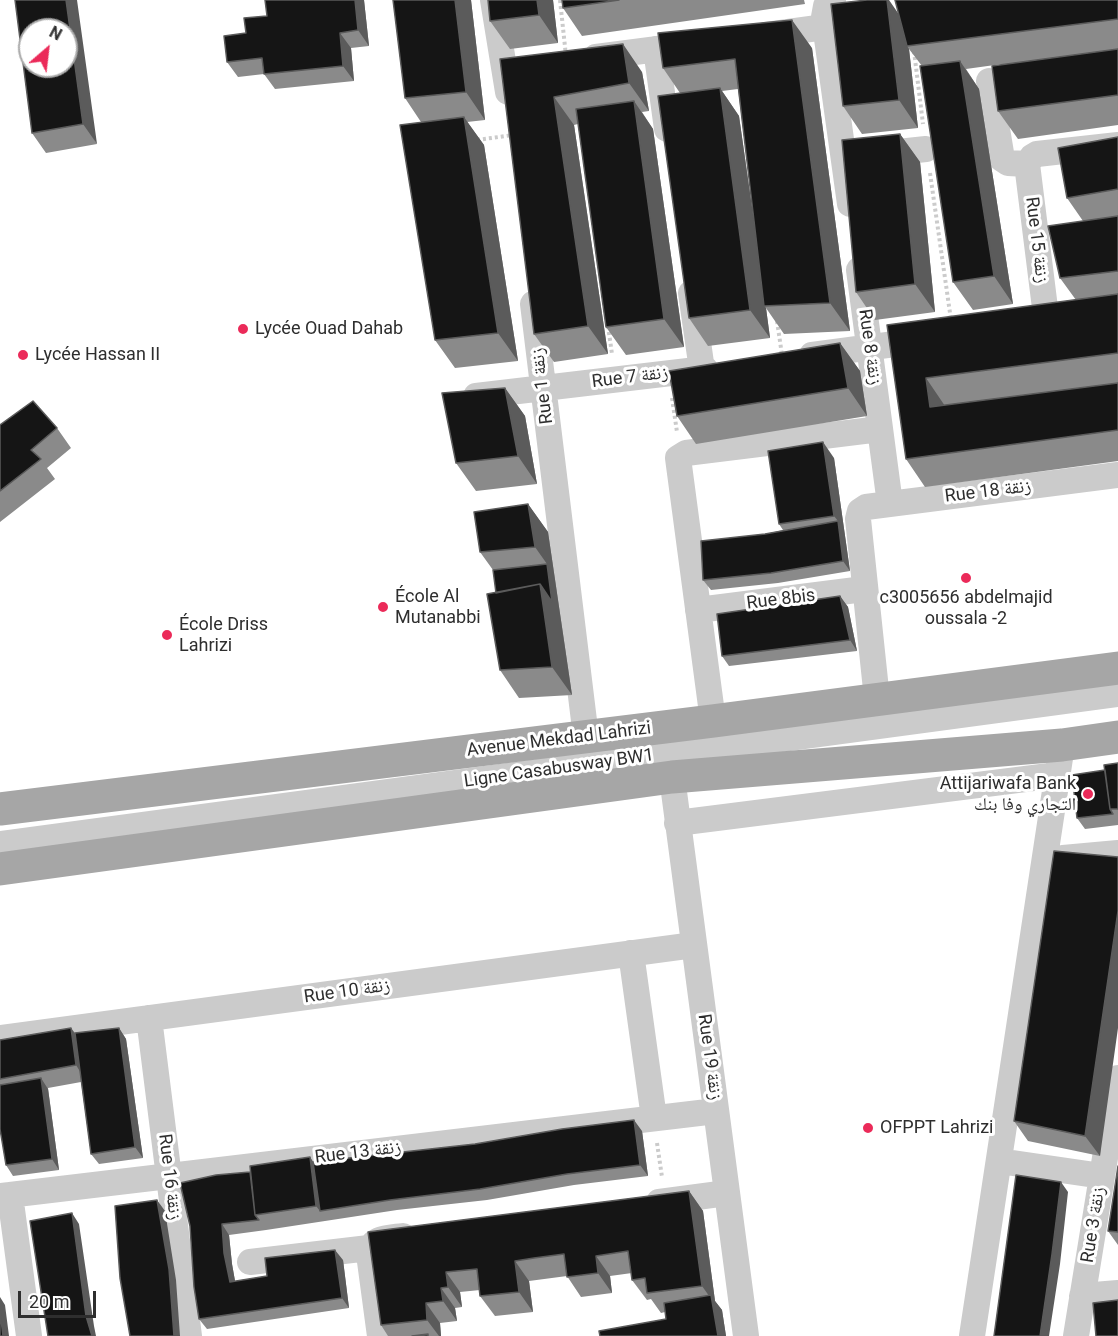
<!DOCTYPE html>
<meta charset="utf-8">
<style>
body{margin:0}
#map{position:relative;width:1118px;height:1336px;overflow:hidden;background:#fff;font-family:Roboto,sans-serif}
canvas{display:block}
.north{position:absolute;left:18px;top:18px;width:60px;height:60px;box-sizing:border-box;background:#fff;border:2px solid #ababab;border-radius:50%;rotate:28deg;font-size:16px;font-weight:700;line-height:24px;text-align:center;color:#2e2e2e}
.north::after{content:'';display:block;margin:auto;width:21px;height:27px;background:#eb2a59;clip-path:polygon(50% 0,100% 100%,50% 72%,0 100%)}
.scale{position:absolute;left:18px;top:1291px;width:78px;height:27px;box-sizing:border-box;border:3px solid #2e2e2e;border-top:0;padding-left:8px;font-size:18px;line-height:21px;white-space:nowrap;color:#2e2e2e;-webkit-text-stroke:4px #fff;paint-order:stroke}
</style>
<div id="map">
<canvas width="1118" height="1336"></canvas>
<div class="north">N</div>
<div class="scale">20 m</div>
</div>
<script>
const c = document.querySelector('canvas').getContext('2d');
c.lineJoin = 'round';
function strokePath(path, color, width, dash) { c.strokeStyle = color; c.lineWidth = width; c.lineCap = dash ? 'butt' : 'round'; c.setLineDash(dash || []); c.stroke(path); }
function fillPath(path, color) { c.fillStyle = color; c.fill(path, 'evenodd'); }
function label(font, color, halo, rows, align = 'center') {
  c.font = font + ' Roboto,"Noto Naskh Arabic",sans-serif'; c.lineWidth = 6; c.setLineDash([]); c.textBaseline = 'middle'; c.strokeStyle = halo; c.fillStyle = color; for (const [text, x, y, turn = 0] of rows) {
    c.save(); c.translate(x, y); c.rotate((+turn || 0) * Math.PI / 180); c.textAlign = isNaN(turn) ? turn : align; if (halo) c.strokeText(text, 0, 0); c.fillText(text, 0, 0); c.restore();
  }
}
strokePath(new Path2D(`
 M560 0 566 56
 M914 51 923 124
 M477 140 513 135
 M930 173 951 320
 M777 321 782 355
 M608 326 612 354
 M672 398 677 432
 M657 1143 662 1177`), '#cbcbcb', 4, [3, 3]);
strokePath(new Path2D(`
 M493 0 508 92
 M833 0 826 6 824 17 850 204
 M766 35 825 27
 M656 49 667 129
 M596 57 673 47
 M989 81 1002 159 1008 163 1027 164
 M879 154 926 149
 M859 270 890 504
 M691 293 702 370
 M533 304 586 737
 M1047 324 1027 164 1032 157 1037 154 1118 145
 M812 355 925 340
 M476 396 705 369
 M698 610 864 589
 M877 699 858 519 860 511 866 507 1118 475
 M713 721 678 458 686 453 880 429
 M672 777 746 1336
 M677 823 1057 775
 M0 844 1118 694
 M1063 858 1118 853
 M631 953 654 1118
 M149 1018 189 1336
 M0 1038 694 945
 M999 1161 1102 1176
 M10 1195 29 1336
 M0 1196 716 1111
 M659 1202 727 1193
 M250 1262 369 1248
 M1082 1296 1118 1293
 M380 1336 369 1254C371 1237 389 1238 403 1236
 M972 1336 1062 745
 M1076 1336 1118 1078`), '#cbcbcb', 26);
strokePath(new Path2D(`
 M0 809 713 721 1118 668
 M0 869 672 777 1062 745 1118 737`), '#a6a6a6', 33);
fillPath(new Path2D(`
 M15 0 97 144 46 153 32 133Z
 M364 0 369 46 351 48 354 81 275 89 264 74 238 77 227 62 246 33 267 16Z
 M393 0H471L485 120 467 122 484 145 518 361 455 368 435 340 421 122 405 98Z
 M553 0 558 43 510 49 490 21Z
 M562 0H804L805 4 582 36 563 8Z
 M1118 0V125L1018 139 998 111 1002 64 966 69 979 89 1013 304 973 310 953 282 922 66 909 49 918 128 862 134 843 106 899 15Z
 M812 48 850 331 784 334 766 308 770 338 708 346 689 318 680 93 663 68ZM738 89 757 242 739 116 722 91Z
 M500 59 642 72 649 111 642 112 653 129 684 347 626 355 606 327 578 124 574 125 608 354 554 362 534 334Z
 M900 134 920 162 935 312 875 320 856 292Z
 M1118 137V461L925 487 906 459 887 325 1076 300 1060 278 1083 221 1067 198Z
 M840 343 860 371 867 416 696 444 677 416Z
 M505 388 525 416 537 484 476 491 456 463Z
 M0 425 57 428 71 448 47 468 55 479 0 522Z
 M834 458 850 571 778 583 711 590 703 580 765 534 783 530 779 524Z
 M528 504 548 532 572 695 519 698 500 670 496 593 493 570 480 552Z
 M840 596 848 607 857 651 729 666 722 656Z
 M1118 763V825L1085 829 1077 818 1105 770Z
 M1118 857 1100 1156 1028 1141 1014 1121Z
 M71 1028 75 1033 119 1028 126 1039 143 1158 99 1164 91 1154 81 1082 48 1088 59 1170 13 1176 6 1165 0 1129V1040Z
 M642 1131 648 1176 574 1185 487 1200 397 1210 266 1230 229 1235 232 1264 235 1281 267 1276 343 1260 349 1308 207 1329 199 1319 190 1226 310 1157 313 1162Z
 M1118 1166V1245L1108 1231Z
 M689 1191 703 1211 715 1301 722 1310 726 1336H600L666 1319 665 1312 661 1313 651 1299 647 1300 632 1280V1273L610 1276 612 1293 581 1297 567 1276 529 1281 533 1312 495 1316 480 1296V1290L460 1292 462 1307 455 1308 457 1321 440 1323 441 1336H388L381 1325 368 1232Z`), '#8a8a8a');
fillPath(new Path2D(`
 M66 0H77L97 144 83 124Z
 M355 0H364L369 46 358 30Z
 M455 0H471L485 120 466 92Z
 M537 0H553L558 43 539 15Z
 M887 0H889L907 26V46L909 49 918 128 899 100Z
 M792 20 812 48 850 331 830 303Z
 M340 33 351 48 354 81 343 66Z
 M623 44 642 72 649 111 629 83Z
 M960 61 979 89 1013 304 994 276Z
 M720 88 739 116 766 306H764L766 308 770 338 750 310Z
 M554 97 574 125 608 354 588 326Z
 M634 101 653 129 684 347 664 319Z
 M464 117 484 145 518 361 498 333Z
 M900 134 920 162 935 312 915 284Z
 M840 343 860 371 867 416 848 388Z
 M926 378 945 406 930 407Z
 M505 388 525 416 537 484 518 456Z
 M823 442 834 458 850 571 843 561 838 521 834 516Z
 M528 504 548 532 572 695 552 667 540 584 547 564 535 547Z
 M840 596 848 607 857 651 850 640Z
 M1118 911V1028L1100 1156 1085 1136Z
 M71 1028 82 1044 86 1081 76 1065Z
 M119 1028 126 1039 143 1158 135 1147Z
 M41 1078 48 1089 59 1170 52 1159Z
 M634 1120 642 1131 648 1176 640 1165Z
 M310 1157 320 1173V1211L316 1206Z
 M1061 1182 1068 1192 1060 1264 1049 1336H1040Z
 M689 1191 703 1211 715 1301 722 1310 726 1336H718L712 1300 702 1286Z
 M157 1200 165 1211 176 1280 180 1336H174Z
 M72 1213 79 1224 94 1326 96 1336H92L86 1316Z
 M222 1224 229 1235 232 1264 237 1292 230 1282 224 1253Z
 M335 1250 343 1260 349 1308 342 1298Z
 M596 1256 610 1276 612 1293 598 1273Z
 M515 1261 529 1281 533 1312 519 1292Z
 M446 1272 460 1292 462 1307 448 1287Z
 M441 1288 455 1308 457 1321 443 1301Z
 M0 1297 5 1305 9 1336H3L0 1311Z
 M426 1303 440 1323 441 1336H439L427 1320Z`), '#5b5b5b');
const building = new Path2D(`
 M15 0H66L83 124 32 133ZM30 30H66V66H30Z
 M265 0H355L358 30 340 33 343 66 264 74 262 58 227 62 224 36 246 33 244 18 267 16Z
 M393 0H455L466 92 405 98Z
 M488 0H537L539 15 490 21Z
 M562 0H619L563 8Z
 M867 0H887L899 100 843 106 831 4Z
 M895 0H1118V19L907 46Z
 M792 20 830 303 764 306 735 59 663 68 658 33Z
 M623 44 629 83 554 97 588 326 534 334 500 59Z
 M1118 49V95L998 111 992 66Z
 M960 61 994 276 953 282 920 66Z
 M720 88 750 310 689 318 658 96Z
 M634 101 664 319 606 327 576 109Z
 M464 117 498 333 435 340 400 125Z
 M900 134 915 284 856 292 842 140Z
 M1118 137V189L1067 198 1058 148Z
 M1118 216V271L1060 278 1048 226Z
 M1118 294V353L926 378 930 407 1118 383V430L906 459 887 325Z
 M840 343 848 388 677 416 669 371Z
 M505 388 518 456 456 463 442 393Z
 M33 401 57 428 31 450 41 459 0 491V425Z
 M823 442 834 516 779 524 768 451Z
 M528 504 535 547 480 552 474 512Z
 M838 521 843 561 771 573 703 580 701 541 765 534Z
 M547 564 552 602 540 584 496 593 493 570Z
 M540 584 552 667 500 670 487 594Z
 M840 596 850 640 722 656 717 614Z
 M1118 763V809H1110L1104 765Z
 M1105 770 1110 809 1113 814 1077 818 1072 775Z
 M1054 851 1118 857V911L1085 1136 1014 1121Z
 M71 1028 76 1065 0 1079V1040Z
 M119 1028 135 1147 91 1154 75 1033Z
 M41 1078 52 1159 6 1165 0 1129V1085Z
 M634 1120 640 1165 567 1174 480 1189 390 1200 320 1211 313 1162 475 1144 562 1129Z
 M310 1157 316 1206 255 1215 250 1166Z
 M1118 1166V1232L1108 1231Z
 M250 1172 255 1215 259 1220 222 1224 224 1253 230 1282 267 1276 265 1258 335 1250 342 1298 199 1319 194 1287 190 1226 180 1183 216 1175Z
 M1016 1175 1061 1182 1052 1254 1040 1336H994Z
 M689 1191 702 1286 647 1293 645 1278 632 1280 628 1251 596 1256 598 1273 567 1277 564 1254 534 1258 515 1261 519 1292 480 1296 477 1269 446 1272 448 1287 441 1288 443 1301 426 1303 427 1320 381 1325 368 1232Z
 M157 1200 169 1269 174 1336H130L120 1278 115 1206Z
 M72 1213 86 1316 92 1336H48L30 1221Z
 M711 1295 718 1336H600L599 1331 666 1319 664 1303Z
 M1118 1300V1336H1096L1093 1303Z
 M0 1311 3 1336H0Z
 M428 1334V1336H412Z`);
fillPath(building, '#151515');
strokePath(building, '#5b5b5b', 1.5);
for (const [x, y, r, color] of [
 [243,329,6,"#eb2a59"],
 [23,355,6,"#eb2a59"],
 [966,578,6,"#eb2a59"],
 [383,607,6,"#eb2a59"],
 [167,635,6,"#eb2a59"],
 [1088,794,6,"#eb2a59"],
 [868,1128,6,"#eb2a59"]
]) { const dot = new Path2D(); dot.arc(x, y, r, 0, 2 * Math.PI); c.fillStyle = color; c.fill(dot); strokePath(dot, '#fff', 2); }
label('18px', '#2e2e2e', '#fff', [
 ["Rue 15 زنقة",1036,240,83],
 ["Rue 8 زنقة",869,347,82],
 ["Rue 7 زنقة",630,378,-7],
 ["Rue 1 زنقة",543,386,-97],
 ["Rue 18 زنقة",988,492,-7],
 ["Rue 8bis",781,600,-7],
 ["Avenue Mekdad Lahrizi",559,740,-7],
 ["Ligne Casabusway BW1",559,769,-8],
 ["Rue 10 زنقة",347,992,-8],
 ["Rue 19 زنقة",709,1057,82],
 ["Rue 13 زنقة",358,1153,-7],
 ["Rue 16 زنقة",169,1177,83],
 ["Rue 3 زنقة",1094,1225,-81]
]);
label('18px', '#2e2e2e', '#fff', [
 ["Lycée Ouad Dahab",255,329],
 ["Lycée Hassan II",35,355],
 ["École Al",395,597],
 ["Mutanabbi",395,618],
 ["c3005656 abdelmajid",966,598,"center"],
 ["oussala -2",966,619,"center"],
 ["École Driss",179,625],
 ["Lahrizi",179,646],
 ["Attijariwafa Bank",1076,784,"right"],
 ["التجاري وفا بنك",1076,805,"right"],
 ["OFPPT Lahrizi",880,1128]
], 'left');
</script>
